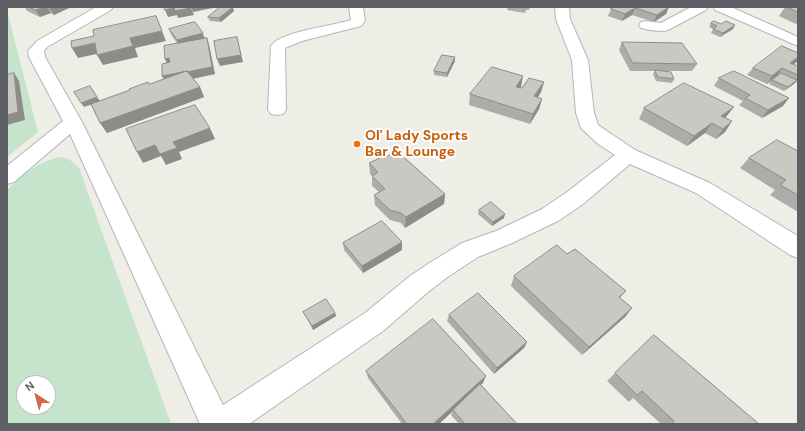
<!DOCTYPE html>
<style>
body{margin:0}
#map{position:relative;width:805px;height:431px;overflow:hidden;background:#eeeee7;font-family:"DM Sans",sans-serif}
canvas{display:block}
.frame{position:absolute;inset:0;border:8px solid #5e6065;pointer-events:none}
.north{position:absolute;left:16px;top:375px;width:40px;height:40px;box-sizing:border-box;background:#fff;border:1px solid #bfbfc1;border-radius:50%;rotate:324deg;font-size:11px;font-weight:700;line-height:16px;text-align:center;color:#5e6065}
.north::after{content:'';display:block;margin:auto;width:14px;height:18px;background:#d56746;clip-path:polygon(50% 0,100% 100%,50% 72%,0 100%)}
</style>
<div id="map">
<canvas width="805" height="431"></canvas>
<div class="frame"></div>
<div class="north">N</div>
</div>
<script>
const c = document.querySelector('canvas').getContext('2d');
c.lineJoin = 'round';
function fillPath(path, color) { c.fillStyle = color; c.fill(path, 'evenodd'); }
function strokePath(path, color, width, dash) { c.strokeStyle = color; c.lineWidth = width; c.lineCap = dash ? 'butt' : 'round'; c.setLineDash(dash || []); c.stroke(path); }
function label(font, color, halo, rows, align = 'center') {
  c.font = font + ' "DM Sans",sans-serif'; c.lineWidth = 4; c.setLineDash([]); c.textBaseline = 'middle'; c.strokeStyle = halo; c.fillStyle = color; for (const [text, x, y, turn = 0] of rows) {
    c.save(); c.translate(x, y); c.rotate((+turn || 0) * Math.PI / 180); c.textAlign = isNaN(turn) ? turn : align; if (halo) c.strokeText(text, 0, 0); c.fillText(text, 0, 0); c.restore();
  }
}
fillPath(new Path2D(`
 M7 10 38 132 7 157Z
 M59 157 69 159 79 168 171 424H7V190C24 173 35 164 59 157ZM24 383H48V407H24Z`), '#c6e3cb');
const minor = new Path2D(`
 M96 7H113L111 10 47 47 44 51 45 57 82 122 223 405 365 313 410 276 431 262 462 243 496 231 542 209 567 192 615 155 598 144 581 128 576 113 572 60 556 19 555 7H569L570 19 588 60 594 113 598 125 635 150 710 183 798 236V258L790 255 696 193 630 164 583 204 558 221 512 243 478 257 449 276 428 292 383 331 249 424H200L70 134 14 182 7 184V166L63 121 29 57 28 51 37 41Z
 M349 7H363L365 21 361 26 302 41 285 48 286 110 283 114 277 115 271 114 268 110 271 46C281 31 333 26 351 20Z
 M691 7H708L706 10 668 30C660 32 649 30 641 28L639 25 641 22 646 21 661 23Z
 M713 7H731L798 37V46L715 10Z`);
strokePath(minor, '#b4b5ba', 2);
fillPath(minor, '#fff');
fillPath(new Path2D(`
 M25 7H71L54 15 51 13 40 17 27 11Z
 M508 7H530L529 10H526L525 13 507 10Z
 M668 7 666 14 654 22 632 15 622 21 608 16 611 9Z
 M785 7H798V25L779 16Z
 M234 11 221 22 210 21 208 17Z
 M711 23 733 29 720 37 711 33 713 29 709 27Z
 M169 29 205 38H207L209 45 215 74 193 79 200 87 204 97 107 133 91 105 84 107 100 101 164 79 167 63 165 59 177 43 172 36Z
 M622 42 697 64 692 71H664L674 79 672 83 656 81 653 74 655 71H630L619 50Z
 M455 61 447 77 434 75V71Z
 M797 62 793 64 798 66V83L795 82 784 91 769 84 772 80 777 76 767 84 747 75 753 68Z
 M523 76 520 88H522L544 82 541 92 538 97 542 99 539 109 530 124 469 105 470 94Z
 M719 78 783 106 762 118 739 105 743 101 714 86Z
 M644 108 726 117 725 118 732 121 725 132 716 139 705 133 687 146 639 119Z
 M798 151V212L770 195 775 190 740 168 749 158Z
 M384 158 445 194 444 204 405 228 401 223 390 220 375 205 374 195 379 192 372 186V176L370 174 369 163Z
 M479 210 504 218 492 226 478 214Z
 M402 242V250L363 273 344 250 343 243Z
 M567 254 626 291 620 298 632 308 625 317 582 355 511 286 514 276Z
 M303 312 335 313 336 316 313 330 305 315Z
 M449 315 527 342 524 348 494 374 447 321Z
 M654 335 759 424H661L633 398 629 402 607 381Z
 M366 371 483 383 481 385 517 424H459L451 415 453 411 439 424H402L368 378Z`), '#aeaca8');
fillPath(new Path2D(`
 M44 7H47L51 13 40 17 36 10Z
 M49 7H71L54 15Z
 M191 7H218L193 12Z
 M233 7 234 11 221 22 219 18Z
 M669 7 666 14 654 22 657 15Z
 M174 8H191L194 15 178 18 177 15 168 17 165 10Z
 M635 8 632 15 622 21 625 14Z
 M156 16 166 41 135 48 138 57 103 65 97 55Z
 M735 25 733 29 720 37 723 33Z
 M203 33 205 41 180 48 177 40Z
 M237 37 243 62 220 66 217 59Z
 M207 38 209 45 215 74 166 84 162 76Z
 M95 43 101 53 78 58 72 48Z
 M455 57V61L447 77V73Z
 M798 57V60L797 62 785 70 790 63Z
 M169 58 173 66 169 67 165 59Z
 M782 68 777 76 767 84 772 76Z
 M14 73 19 81 25 120 7 125V115Z
 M523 76 521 87 514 97 516 87Z
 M797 80 794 84 784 91 788 87Z
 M544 82 541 92 532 107 534 96Z
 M200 87 204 97 107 133 100 123Z
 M97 97 100 101 84 107 81 103Z
 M789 98 783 106 762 118 768 110Z
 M542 99 539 109 530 124 533 114Z
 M734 107 726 117 716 125 721 116Z
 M732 121 725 132 716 139 723 129Z
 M712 123 705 133 687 146 694 136Z
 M210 128 215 139 179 152 182 159 166 165 161 156 143 163 137 152 155 145 173 142Z
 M445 194 444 204 405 228 406 217Z
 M505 214 504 218 492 226 493 222Z
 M402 242V250L363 273 362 266Z
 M632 308 625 317 582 355 589 347Z
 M335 313 336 316 313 330 312 326Z
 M527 342 524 348 494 374 497 368Z
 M486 376 483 383 439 424H433Z`), '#8d8c88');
const building = new Path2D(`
 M29 7H44L36 10Z
 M164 7H191V8L175 11 174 8 165 10Z
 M220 7H233L219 18 208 17Z
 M614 7H669L657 15 635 8 625 14 611 9Z
 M787 7H798V12Z
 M156 16 162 31 130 38 133 46 97 55 95 43 72 48 71 41 94 36 93 30Z
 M714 21 721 24 726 21 735 25 723 33 713 29 717 26 711 23Z
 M195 22 203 33 177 40 169 29Z
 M237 37 241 55 217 59 214 41Z
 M207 38 212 67 187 72V71L162 76V64L170 62 169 58 165 59 164 46Z
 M622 42 682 43 697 64 633 63Z
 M782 46 798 53V57L790 63 798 66V75L782 68 772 76 753 68Z
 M442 55 455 57 447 73 434 71Z
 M492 67 523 76 516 87 522 88 529 78 544 82 534 96 542 99 533 114 470 94Z
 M655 70 671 72 674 79 658 77Z
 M187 71 200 87 100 123 91 104 130 90 129 89 148 82 149 84Z
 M734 71 789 98 768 110 745 98 750 95 719 78Z
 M14 73 18 112 7 115V75Z
 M781 73 797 80 788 87 772 80Z
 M684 83 734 107 721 116 732 121 723 129 712 123 694 136 644 108Z
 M90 86 97 97 81 103 74 92Z
 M195 105 210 128 173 142 177 148 160 154 155 145 137 152 126 129Z
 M777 140 798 151V195L780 185 786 180 749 158Z
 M397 151 445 194 406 217 401 213 390 210 374 195 385 189 372 176 378 172 369 163 382 157 384 158Z
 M491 202 505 214 493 222 479 210Z
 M382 221 402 242 362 266 343 243Z
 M557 245 567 254 575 249 626 291 619 297 632 308 589 347 514 276Z
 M478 293 527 342 497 368 449 315Z
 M326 299 335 313 312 326 303 312Z
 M433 319 486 376 433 424H407L366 371Z
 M654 335 759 424H672L674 421 642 391 637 395 615 373Z
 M480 384 517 424H465L453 410Z`);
fillPath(building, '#cac8c3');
strokePath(building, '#8d8c88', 1);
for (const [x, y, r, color] of [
 [357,144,4,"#e8710a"]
]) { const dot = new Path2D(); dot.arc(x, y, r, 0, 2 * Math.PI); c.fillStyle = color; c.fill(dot); strokePath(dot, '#fff', 1.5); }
label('bold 14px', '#c56008', '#fff', [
 ["Ol' Lady Sports",365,136],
 ["Bar & Lounge",365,152]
], 'left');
</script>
